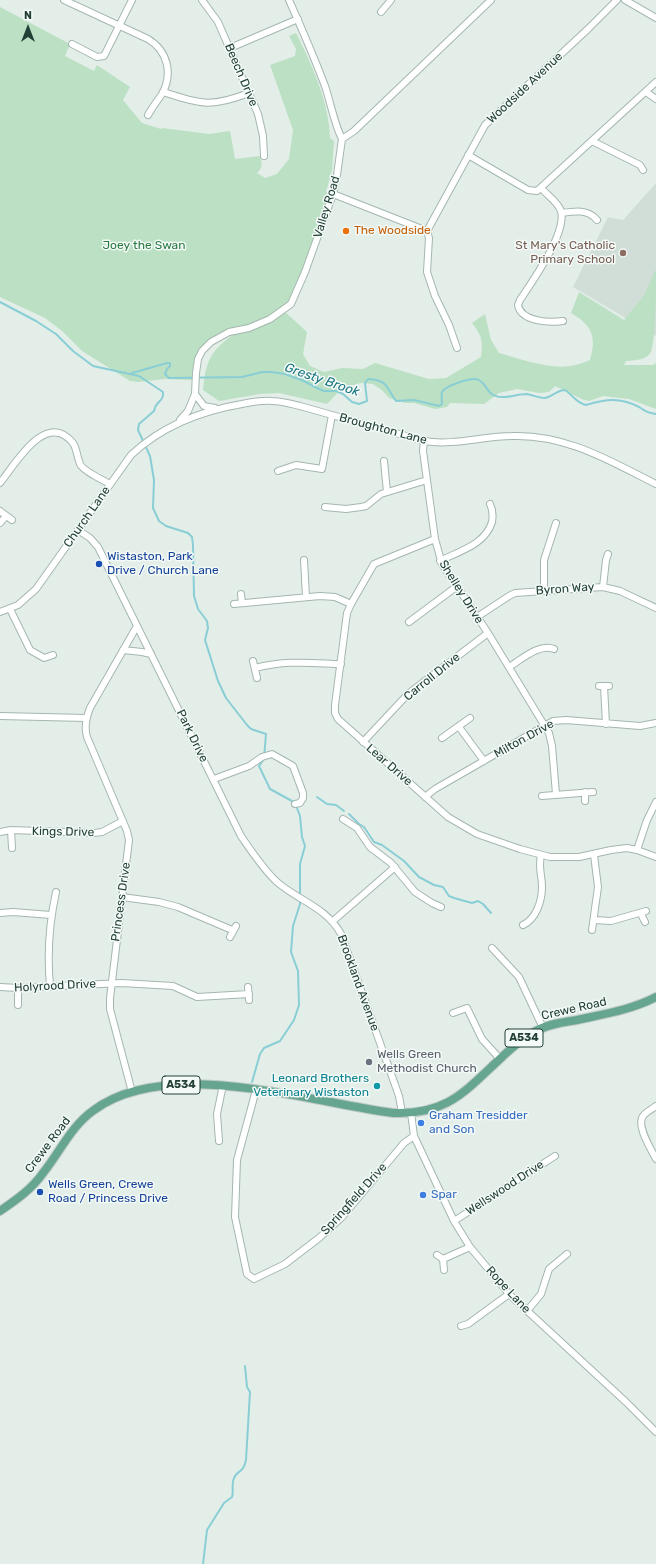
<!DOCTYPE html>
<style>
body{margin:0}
#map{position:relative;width:656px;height:1564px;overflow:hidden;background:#e3eee9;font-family:Rubik,sans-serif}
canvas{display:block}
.north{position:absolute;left:8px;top:8px;width:40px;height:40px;-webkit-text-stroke:3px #f4faf7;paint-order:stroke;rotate:0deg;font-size:11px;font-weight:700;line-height:16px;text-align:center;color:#224036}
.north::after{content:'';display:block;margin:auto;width:14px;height:18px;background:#224036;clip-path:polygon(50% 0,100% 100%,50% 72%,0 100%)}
</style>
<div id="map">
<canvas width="656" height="1564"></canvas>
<div class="north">N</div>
</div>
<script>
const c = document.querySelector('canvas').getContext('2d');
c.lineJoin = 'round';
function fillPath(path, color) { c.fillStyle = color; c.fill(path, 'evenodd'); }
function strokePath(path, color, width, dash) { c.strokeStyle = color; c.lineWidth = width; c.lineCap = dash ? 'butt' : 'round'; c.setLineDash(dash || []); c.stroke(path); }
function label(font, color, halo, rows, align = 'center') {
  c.font = font + ' Rubik,sans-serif'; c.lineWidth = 3; c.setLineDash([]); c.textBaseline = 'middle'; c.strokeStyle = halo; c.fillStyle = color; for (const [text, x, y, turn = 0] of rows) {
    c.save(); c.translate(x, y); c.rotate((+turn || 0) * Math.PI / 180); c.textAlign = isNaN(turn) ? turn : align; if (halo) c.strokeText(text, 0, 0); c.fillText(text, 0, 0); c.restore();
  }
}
fillPath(new Path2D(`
 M656 183V336L573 287 608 217 623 220Z`), '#d1ded7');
fillPath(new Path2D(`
 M0 7 70 44 65 56 94 71 97 65 130 87 123 100 142 123 161 129 162 128 209 134 230 131 235 159 260 156C262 162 263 168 257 173L265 178 277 174 289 159 293 130 270 65 295 56 296 49 289 36 296 33C312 65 329 102 330 138L334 141 332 170 326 192 333 194 305 272 284 311 307 332 303 354 310 366 324 372 342 368 363 369 375 363 429 379 446 378 481 357C483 341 482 336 472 323L485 314 491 340 499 353C521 359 553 371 575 365 580 364 585 362 590 360 597 337 592 325 571 313L579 292 624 320 643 297 656 269C656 288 656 337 651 352 646 361 634 360 626 361L624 365H653L656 363V409L629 399 603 396 589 401 584 400 555 386 549 392 539 393 517 389 499 393 484 404 450 403 447 407 435 409 414 403H405L389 398 383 391 373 384 361 383 342 388 327 404 279 393 260 394 219 401 203 390C206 359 211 351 235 333L229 332 202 351 193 380 165 379 138 382 130 381 82 351 61 330 45 318 0 297Z`), '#bbe0c3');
strokePath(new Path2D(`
 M0 302 36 321 56 334 73 351 93 366 139 376 163 392C164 402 156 400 154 411L139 424 138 430 150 456 154 480 153 508 159 521 166 526 188 533 192 537 193 545 194 596 198 609 207 621 208 628 205 640 218 681 226 698 247 725 251 729 266 734 264 759 259 766 270 789 292 801 297 808 300 816 302 837 305 846 300 864V895
 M132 373 167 363H170V366L167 369 165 374 169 378 242 377 262 372H271L285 374 304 381 317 388 324 391H336L343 394 352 402 359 404 367 401 365 383 368 379C388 380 386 387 396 401L414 400 439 406 442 404C442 400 441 395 442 392 445 386 473 376 479 380 489 386 486 397 503 397 511 397 519 394 527 394 533 395 539 398 545 398 552 397 557 390 565 390 573 395 576 403 586 405 606 399 620 397 639 407 645 411 648 413 656 414
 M317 797 327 804 336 805 344 811
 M349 814 359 824 364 827 374 842 382 845 404 861 419 877 434 885 443 887 449 896 454 898 472 903 478 901 483 904 491 913
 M252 1082 260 1054 264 1048 280 1041 294 1020 299 1005 298 971 291 952 293 926 300 904V900
 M203 1564 207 1530 224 1503 232 1497C234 1491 231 1484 234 1478 238 1469 243 1474 246 1460L250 1392 247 1387 245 1366`), '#89ced5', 2);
const minor = new Path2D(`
 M64 0 148 39C168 51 173 74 162 94 157 101 152 108 148 115
 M202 0 218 22 258 114 263 136 264 156
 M289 0C302 29 314 57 325 86 331 104 334 123 342 139
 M625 0 656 18
 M381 12 391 0
 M72 44 97 57 104 56 132 0
 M230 48 298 19
 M163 92C201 104 210 108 249 93
 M646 92 656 99
 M592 141 640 165 643 170
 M468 155 528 190 537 191 656 82
 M541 188C547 195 558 202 561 211 567 233 532 282 520 300L518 305C521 322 550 323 563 321
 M333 194 427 231 429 238 427 272 435 296 449 325 457 348
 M562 213C575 211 588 209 597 220
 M427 231 485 125 589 28 617 0
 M195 394 204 406 215 408
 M180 420 188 411 195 394 196 373 198 359 202 351 211 342 229 332 249 328 270 319 291 304 305 272 333 194 337 175 342 139 354 131 491 0
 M424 441 423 451 435 539 442 564 488 633 549 733 552 746 556 794
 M384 461 387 492
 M278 471 296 465 322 469 332 415
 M0 483C16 463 46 410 73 443 77 449 77 457 80 464 83 471 103 480 110 484
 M325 507 346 509 361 507 366 506 381 494 427 480
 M0 511 12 520
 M0 523 6 516
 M78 530 90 538 98 547 241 836C252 852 263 869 277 882 299 901 326 907 341 934L399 1096 402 1113
 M435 539 374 564 351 604 347 613 335 705V713L338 719 448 817 477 834 520 849 550 857H579L611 850 627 848 637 850 656 857
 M304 560 306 597
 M440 561C459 551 485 545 492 522 493 516 493 510 490 504
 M603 587 606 560 608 554
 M544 591V560L556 523
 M241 594 242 603
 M234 604 320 596 335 597 351 604
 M10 609 30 650 44 658 53 655
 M0 612 18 605 36 589 131 455C162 426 200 411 242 404 252 402 262 400 272 401 282 401 291 404 300 406L424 441C454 446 483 436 512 436 566 434 610 461 656 484
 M477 617 509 596 515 593 603 587 620 591 656 608
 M409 622 456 587
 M123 650 142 652 151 654
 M253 661 257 678
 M509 667C521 660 539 643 554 649
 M255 668C286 660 310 663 341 664
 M599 686H609
 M604 686 606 724
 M0 716 86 718
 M459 727 484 761
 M442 738 470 718
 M363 742 408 694 488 633
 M214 779 249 766 262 757 272 754 293 766 303 793V798L300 803 295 804
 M585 792V801
 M542 796 593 792
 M425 797 435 789 553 721 566 720 640 726 656 723
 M343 819 357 828 370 847 391 863 415 892 432 903 441 907
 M11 830 12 848
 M0 832 11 830 94 833 102 832 123 821
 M637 850 647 820 656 802
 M122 897 159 902 178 907 232 930
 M0 913 13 912 51 915
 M641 914 645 922
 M594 920 611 921 646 911
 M333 921 395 867
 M523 925C536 919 542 901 542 887 542 874 538 869 541 855
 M592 930 598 887 594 855
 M230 937 236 926
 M492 948 519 977 543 1028
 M50 986C47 954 49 924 56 892
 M0 987 18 988 122 983 173 986 197 997 249 994
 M248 987 249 1000
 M18 1005V988
 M453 1013 467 1008 482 1039 500 1059
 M256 1090 237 1160 235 1217 247 1274 254 1279 285 1264 319 1238 342 1217 404 1143 414 1136
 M132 1092 110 1009V998L129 840 127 831 87 737C84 727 86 718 90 708L137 626
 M656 1106C652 1109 646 1112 643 1116 636 1126 651 1149 656 1159
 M411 1113 414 1136 454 1221 470 1247 510 1295 626 1402 656 1432
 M219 1141 217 1114 223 1085
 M454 1221 555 1156
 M437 1255 443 1259 444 1270
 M443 1259 470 1247
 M527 1311 541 1294 549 1269 567 1254
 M461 1326 468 1324 509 1294`);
const major = new Path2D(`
 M0 1211C16 1200 32 1189 43 1173 60 1152 71 1126 94 1110 167 1056 310 1102 393 1113 448 1115 465 1091 502 1057 513 1047 523 1037 536 1031 548 1024 564 1022 577 1020 604 1014 631 1010 656 997`);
strokePath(minor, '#a5b6b0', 8);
strokePath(major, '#c1cac7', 10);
strokePath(minor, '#fff', 6);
strokePath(major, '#66a691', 8);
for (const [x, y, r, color] of [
 [346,231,4,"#e8710a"],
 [623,253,4,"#8d6e63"],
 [99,564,4,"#1a4fb4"],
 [369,1062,4,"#6b7280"],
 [377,1086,4,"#0f9aa8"],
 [421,1123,4,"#3f7fe0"],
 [40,1192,4,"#1a4fb4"],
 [423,1195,4,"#3f7fe0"]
]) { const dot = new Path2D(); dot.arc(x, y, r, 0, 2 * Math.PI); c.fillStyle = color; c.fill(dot); strokePath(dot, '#f4faf7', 1.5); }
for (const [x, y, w] of [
 [524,1038,38],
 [181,1085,38]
]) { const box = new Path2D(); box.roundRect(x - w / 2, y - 9, w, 18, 3); c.fillStyle = '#f4faf7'; c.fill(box); strokePath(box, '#224036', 1); }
label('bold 11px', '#224036', null, [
 ["A534",524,1038],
 ["A534",181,1085]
]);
label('12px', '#224036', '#f4faf7', [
 ["Beech Drive",241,75,67],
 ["Woodside Avenue",525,88,-43],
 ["Valley Road",327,207,-73],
 ["Broughton Lane",383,429,15],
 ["Church Lane",87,517,-55],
 ["Byron Way",565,589,-4],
 ["Shelley Drive",461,592,58],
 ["Carroll Drive",432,677,-39],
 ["Park Drive",192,736,64],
 ["Milton Drive",524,739,-29],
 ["Lear Drive",389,765,41],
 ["Kings Drive",63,832,1],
 ["Princess Drive",121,902,-82],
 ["Brookland Avenue",358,983,70],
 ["Holyrood Drive",55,986,-3],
 ["Crewe Road",574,1009,-13],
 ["Crewe Road",48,1145,-53],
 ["Wellswood Drive",505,1188,-33],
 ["Springfield Drive",354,1199,-48],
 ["Rope Lane",508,1290,47]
]);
label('12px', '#c56008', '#f4faf7', [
 ["The Woodside",354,231]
], 'left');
label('12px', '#2a7a43', '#f4faf7', [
 ["Joey the Swan",144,246]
]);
label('12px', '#785e54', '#f4faf7', [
 ["St Mary's Catholic",615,246],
 ["Primary School",615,260]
], 'right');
label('12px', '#164399', '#f4faf7', [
 ["Wistaston, Park",107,557],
 ["Drive / Church Lane",107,571],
 ["Wells Green, Crewe",48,1185],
 ["Road / Princess Drive",48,1199]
], 'left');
label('12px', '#5b616d', '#f4faf7', [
 ["Wells Green",377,1055],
 ["Methodist Church",377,1069]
], 'left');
label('12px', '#0d838f', '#f4faf7', [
 ["Leonard Brothers",369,1079],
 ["Veterinary Wistaston",369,1093]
], 'right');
label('12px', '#366cbe', '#f4faf7', [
 ["Graham Tresidder",429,1116],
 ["and Son",429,1130],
 ["Spar",431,1195]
], 'left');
label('italic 13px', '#187580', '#f4faf7', [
 ["Gresty Brook",322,380,19]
]);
</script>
